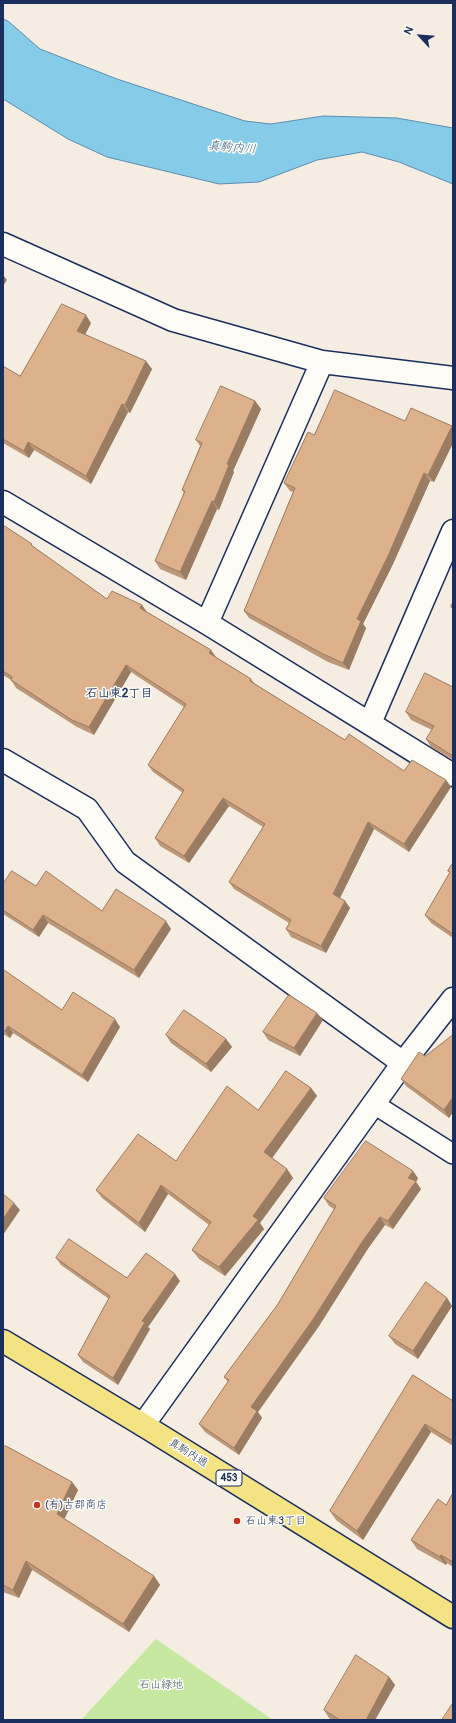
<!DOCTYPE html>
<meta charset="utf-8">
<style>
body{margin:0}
#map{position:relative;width:456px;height:1723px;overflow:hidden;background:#f6ede2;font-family:Pangolin,sans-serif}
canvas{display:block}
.frame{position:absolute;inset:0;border:4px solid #1b2f5e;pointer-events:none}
.north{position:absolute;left:400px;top:16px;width:40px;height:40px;-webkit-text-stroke:3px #fdfcf7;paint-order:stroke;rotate:296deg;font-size:11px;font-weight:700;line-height:16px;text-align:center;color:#1b2f5e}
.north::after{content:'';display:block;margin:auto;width:14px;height:18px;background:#1b2f5e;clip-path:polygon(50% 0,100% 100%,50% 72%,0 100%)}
</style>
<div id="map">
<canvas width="456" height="1723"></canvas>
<div class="frame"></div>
<div class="north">N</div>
</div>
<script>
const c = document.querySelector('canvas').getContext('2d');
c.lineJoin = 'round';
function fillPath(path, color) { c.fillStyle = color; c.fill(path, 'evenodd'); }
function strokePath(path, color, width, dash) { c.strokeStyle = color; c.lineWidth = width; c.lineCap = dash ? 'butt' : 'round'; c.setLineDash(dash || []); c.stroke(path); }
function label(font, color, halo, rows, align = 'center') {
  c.font = font + ' Pangolin,"Klee One",sans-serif'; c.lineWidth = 3; c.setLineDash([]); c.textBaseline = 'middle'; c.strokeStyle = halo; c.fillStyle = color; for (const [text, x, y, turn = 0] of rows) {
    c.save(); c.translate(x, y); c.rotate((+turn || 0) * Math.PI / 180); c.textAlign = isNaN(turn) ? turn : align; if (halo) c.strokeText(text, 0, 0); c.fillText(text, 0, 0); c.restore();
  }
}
fillPath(new Path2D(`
 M156 1639 273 1720H81Z`), '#c6e8a1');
const water = new Path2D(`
 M3 19 8 21 40 49 117 79 245 121 271 124 323 116 397 118 453 128V184L399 162 362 152 317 160 259 182 219 184 107 157 68 139 3 99Z`);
fillPath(water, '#86cbe7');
strokePath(water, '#5b8db0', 1);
const service = new Path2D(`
 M374 1104 453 1154`);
const minor = new Path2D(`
 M3 244 173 320 322 362 453 378
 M3 502 207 623 453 775
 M207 623 322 362
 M370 723 453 531
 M3 760 87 809 125 862 403 1063
 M143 1425 403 1063 453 999`);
const trunk = new Path2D(`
 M3 1341 143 1425 453 1617`);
strokePath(service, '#1b2f5e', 22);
strokePath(minor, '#1b2f5e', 25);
strokePath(trunk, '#1b2f5e', 25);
strokePath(service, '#fdfcf7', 19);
strokePath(minor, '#fdfcf7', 22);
strokePath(trunk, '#f4e382', 22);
fillPath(new Path2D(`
 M91 323 85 334 152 369 130 413 128 412 91 484 34 450 29 458 3 443V366L20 376Z
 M255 401 261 409 233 471 234 472 219 510 217 509 186 580 160 569 155 561 184 493 182 490 200 446 196 440Z
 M405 421 453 428V443L434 482 430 481 393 564 363 624 366 628 349 670 328 662 249 618 244 611 293 492 290 491 284 483 314 435Z
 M3 525 107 599 142 605 147 612 211 650 216 657 251 679 255 684 345 740 404 771 446 780 451 787 409 852 374 829 340 898 345 901 350 908 326 953 291 937 286 929 289 923 234 889 229 882 263 827 229 806 189 863 160 846 155 838 183 793 153 772 148 765 184 707 131 672 94 735 77 727 16 688 11 680 3 675Z
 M453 687V760L431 747 426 739 432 730 411 720 406 712Z
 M453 863V938L431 923 425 915 450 873 448 871Z
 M3 884 36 886 102 911 171 929 139 978 48 923 39 937 3 914Z
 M3 971 62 1010 120 1027 88 1082 13 1033 10 1038 3 1034Z
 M323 1020 300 1056 268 1040 263 1032Z
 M166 1035 226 1039 232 1047 211 1072 171 1043Z
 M453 1035V1112L449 1118 406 1086 401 1079 425 1056Z
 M311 1088 317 1096 272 1158 287 1169 293 1178 260 1223 264 1229 225 1276 199 1259 192 1250 209 1225 168 1194 145 1232 102 1198 96 1190 176 1161 258 1110Z
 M418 1178 416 1182 421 1189 393 1229 385 1225 367 1250 319 1326 258 1412 262 1418 239 1455 205 1432 199 1424 228 1382 224 1377 278 1304 334 1209 329 1206 324 1198Z
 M56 1258 127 1278 180 1281 148 1327 150 1329 118 1385 83 1362 78 1355 109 1299 61 1265Z
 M447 1298 452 1306 418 1359 395 1344 389 1336Z
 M413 1375 453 1401V1446L431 1432 363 1540 336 1520 330 1511Z
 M3 1446 72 1482 78 1490 64 1519 154 1576 160 1585 129 1632 32 1570 19 1598 3 1592Z
 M453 1493V1567L447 1563 446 1565 417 1549 411 1540 446 1505Z
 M389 1677 395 1685 375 1720H332L329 1718 324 1710Z`), '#bd9878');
fillPath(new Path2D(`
 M3 275 7 280 3 286Z
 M86 315 91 323 83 339 77 331Z
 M146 361 152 369 130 413 125 405Z
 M255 401 261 409 233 471 234 472 219 510 214 502 227 464Z
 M122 404 128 412 91 484 86 476Z
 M452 426 453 428V443L434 482 428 475Z
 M28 442 34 450 29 458 24 451Z
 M424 473 430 481 393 564 363 624 366 628 349 670 343 663 357 619Z
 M212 501 217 509 186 580 180 572Z
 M142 605 147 613 140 608Z
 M211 650 216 658 209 653Z
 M126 665 131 672 94 735 89 727Z
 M446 780 451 787 409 852 404 844Z
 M223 798 229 806 189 863 184 856Z
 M368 822 374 829 338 902 333 894Z
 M345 901 350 908 326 953 321 946Z
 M43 915 48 923 39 937 33 930Z
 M166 921 171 929 139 978 134 970Z
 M317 1013 323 1020 300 1056 294 1048Z
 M115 1019 120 1027 88 1082 82 1075Z
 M8 1026 13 1033 10 1038 5 1031Z
 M226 1039 232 1047 211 1072 206 1064Z
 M311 1088 317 1096 270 1161 264 1152Z
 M453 1097V1112L449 1118 444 1110Z
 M287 1169 293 1178 260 1223 264 1229 225 1276 219 1267 253 1216Z
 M413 1171 418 1178 416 1182 421 1189 393 1229 388 1221 408 1178Z
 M161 1185 168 1194 145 1232 139 1223Z
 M14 1203 20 1210 3 1235V1219Z
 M380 1217 385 1225 367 1250 319 1326 258 1412 262 1418 239 1455 234 1448 251 1407 362 1242Z
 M175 1274 180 1281 148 1327 150 1329 118 1385 113 1378 142 1321Z
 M447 1298 452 1306 418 1359 413 1351Z
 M425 1424 431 1432 363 1540 357 1531Z
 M72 1482 78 1490 63 1522 57 1514Z
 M441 1555 447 1563 446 1565 440 1557Z
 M26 1561 32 1570 19 1598 13 1590Z
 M154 1576 160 1585 129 1632 123 1624Z
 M389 1677 395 1685 375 1720H366Z`), '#9a7c62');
const building = new Path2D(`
 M62 304 86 315 77 331 146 361 125 405 122 404 86 476 28 442 24 451 3 439V366L20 376Z
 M221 386 255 401 227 464 229 465 214 502 212 501 180 572 155 561 185 491 182 490 202 443 196 440Z
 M335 390 405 421 411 408 452 426 428 475 424 473 388 556 357 619 361 621 343 663 323 654 244 611 295 488 284 483 308 432 314 435Z
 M3 525 32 544 31 545 107 599 112 591 142 605 140 608 211 650 209 653 251 679 250 681 345 740 349 734 404 771 412 760 446 780 404 844 368 822 333 894 345 901 321 946 286 929 291 920 229 882 265 824 223 798 184 856 155 838 184 790 148 765 186 704 126 665 89 727 72 720 11 680 12 677 3 671Z
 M453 602V608L451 607Z
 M425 673 453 687V756L426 739 434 726 406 712Z
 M453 863V934L425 915 450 872 448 871Z
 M12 871 36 886 46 871 102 911 116 889 166 921 134 970 43 915 33 930 3 910V884Z
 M4 970 62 1010 73 992 115 1019 82 1075 8 1026 5 1031 3 1030V971Z
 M289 995 317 1013 294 1048 263 1032Z
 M184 1010 226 1039 206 1064 166 1035Z
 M453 1035V1097L444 1110 401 1079 419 1052 425 1056Z
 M286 1071 311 1088 264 1152 287 1169 253 1216 258 1220 219 1267 192 1250 211 1222 161 1185 139 1223 96 1190 138 1134 176 1161 227 1086 258 1110Z
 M366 1141 413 1171 408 1178 416 1181 388 1221 380 1217 362 1242 314 1318 251 1407 257 1411 234 1448 199 1424 229 1380 224 1377 278 1304 336 1206 324 1198Z
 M3 1194 14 1203 3 1219Z
 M69 1239 127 1278 146 1253 175 1274 142 1321 145 1322 113 1378 78 1355 110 1296 56 1258Z
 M426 1282 447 1298 413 1351 389 1336Z
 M413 1375 453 1401V1441L425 1424 357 1531 330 1511Z
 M3 1446H6L72 1482 57 1514 154 1576 123 1624 26 1561 13 1590 3 1585Z
 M453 1493V1562L441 1555 440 1557 411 1540 438 1499 446 1505Z
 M356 1655 389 1677 366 1720H340L324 1710Z
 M453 1703V1720H442Z`);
fillPath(building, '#dcb18c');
strokePath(building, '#9a7c62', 1);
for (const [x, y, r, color] of [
 [37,1505,4,"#c8321e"],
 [237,1521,4,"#c8321e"]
]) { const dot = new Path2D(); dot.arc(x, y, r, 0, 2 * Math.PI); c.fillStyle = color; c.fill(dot); strokePath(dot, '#fdfcf7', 1.5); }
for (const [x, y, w] of [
 [229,1478,26]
]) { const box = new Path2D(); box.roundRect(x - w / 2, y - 8, w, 16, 3); c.fillStyle = '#fdfcf7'; c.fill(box); strokePath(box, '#1b2f5e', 1); }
label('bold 10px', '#1b2f5e', null, [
 ["453",229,1478]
]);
label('11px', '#1b2f5e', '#fdfcf7', [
 ["真駒内通",188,1453,32]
]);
label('11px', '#1b2f5e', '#fdfcf7', [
 ["(有)古郡商店",45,1505],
 ["石山東3丁目",245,1521]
], 'left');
label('11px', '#465d6f', '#fdfcf7', [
 ["石山緑地",161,1685]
]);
label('italic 12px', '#3b5e87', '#fdfcf7', [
 ["真駒内川",232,148,5]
]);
label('bold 12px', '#1b2f5e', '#fdfcf7', [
 ["石山東2丁目",119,694]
]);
</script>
